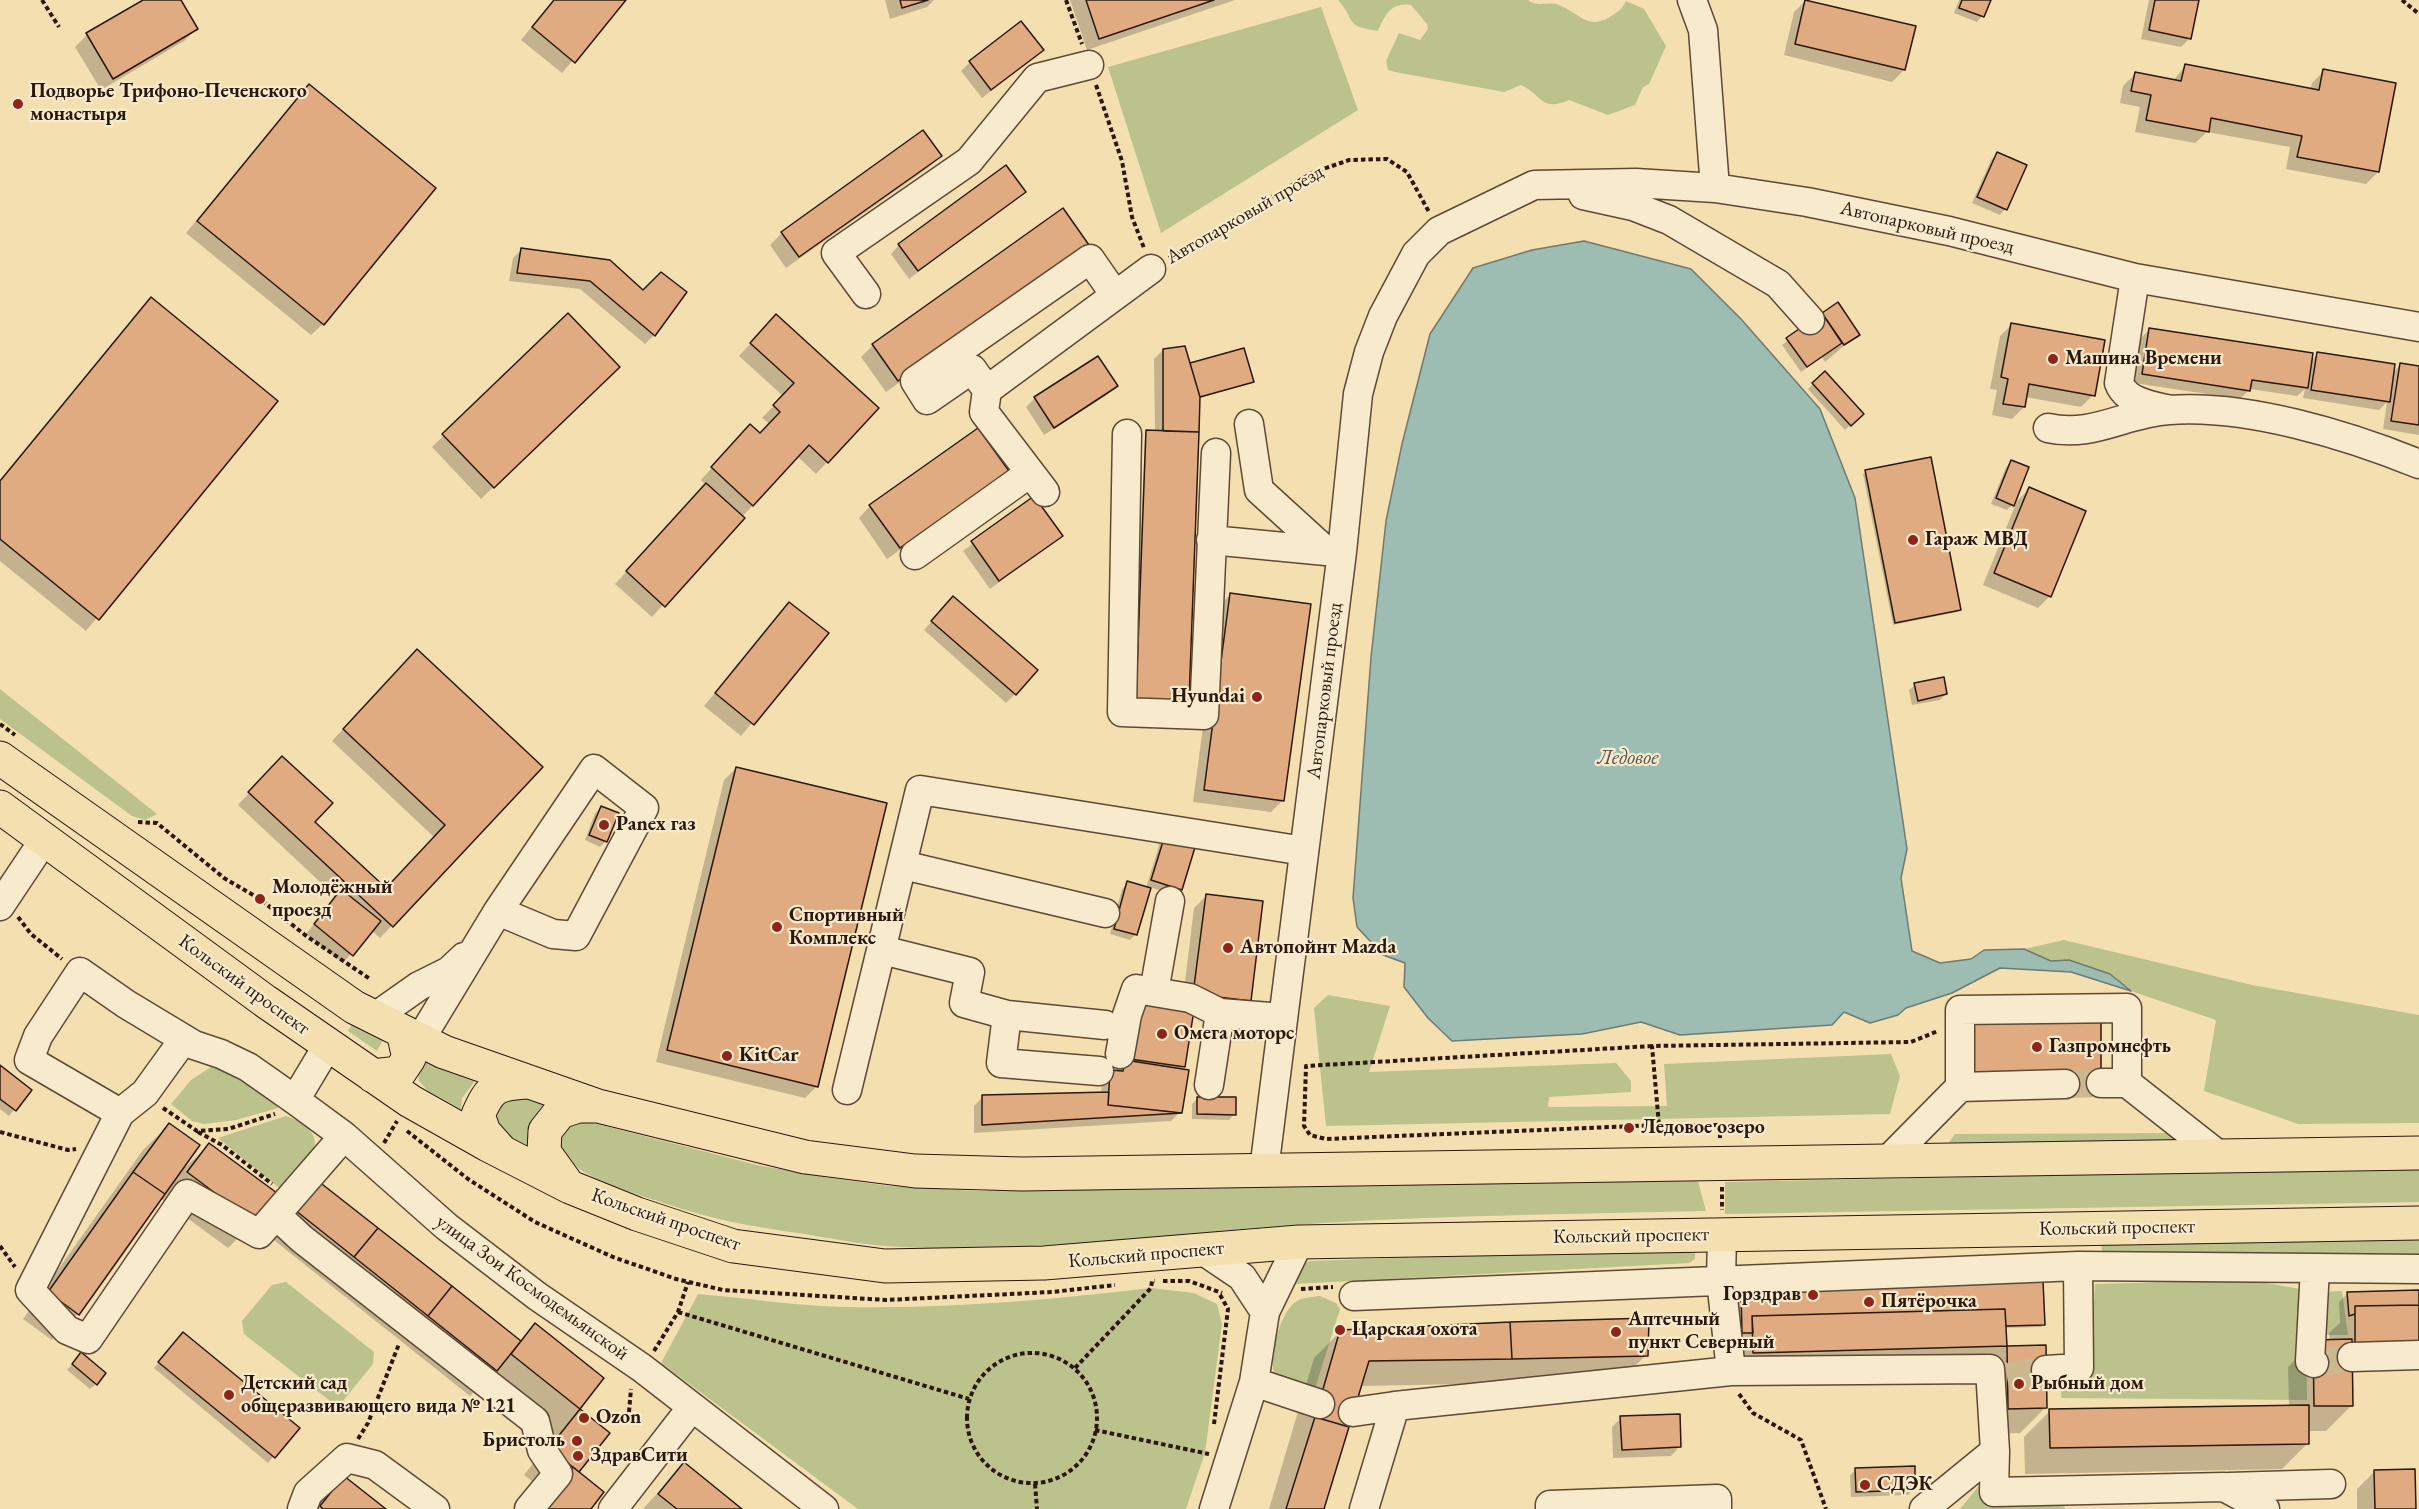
<!DOCTYPE html>
<meta charset="utf-8">
<style>
body{margin:0}
canvas{display:block;background:#f4dfb0}
</style>
<canvas width="2419" height="1509"></canvas>
<script>
const c = document.querySelector('canvas').getContext('2d');
c.lineJoin = 'round';
function fillPath(path, color) { c.fillStyle = color; c.fill(path, 'evenodd'); }
function strokePath(path, color, width, dash) { c.strokeStyle = color; c.lineWidth = width; c.lineCap = dash ? 'butt' : 'round'; c.setLineDash(dash || []); c.stroke(path); }
function label(font, color, halo, rows, align = 'center') {
  c.font = font + ' "EB Garamond",serif'; c.lineWidth = 4.5; c.setLineDash([]); c.textBaseline = 'middle'; c.strokeStyle = halo; c.fillStyle = color; for (const [text, x, y, turn = 0] of rows) {
    c.save(); c.translate(x, y); c.rotate((+turn || 0) * Math.PI / 180); c.textAlign = isNaN(turn) ? turn : align; if (halo) c.strokeText(text, 0, 0); c.fillText(text, 0, 0); c.restore();
  }
}
fillPath(new Path2D(`
 M1338 0H1528C1536 7 1547 2 1556 4 1579 11 1587 33 1613 15 1619 11 1623 8 1626 1L1644 9 1666 46 1649 84 1643 87 1635 105 1608 115 1569 100C1540 112 1543 95 1521 85L1504 92 1395 72 1388 70 1386 61 1399 33 1420 40 1428 29 1427 24 1411 5C1391 2 1385 15 1378 31 1343 26 1357 21 1338 0Z
 M1321 7 1358 110 1161 233 1108 67Z
 M0 689 157 814 145 820 132 816 0 719Z
 M2064 940 2252 985 2419 1015V1123L2298 1124 2204 1091 2216 1020 2131 991 2110 974 2069 960 2052 961 2024 949Z
 M1328 995 1390 1006 1369 1072 1616 1063 1631 1081V1092L1549 1097 1548 1107 1667 1106 1664 1064 1891 1054 1900 1076 1890 1114 1326 1126 1314 1008Z
 M353 1023 384 1038 377 1051 348 1031Z
 M431 1061 476 1080 462 1098 461 1109 427 1090 419 1081 418 1073 423 1064Z
 M211 1067C242 1075 257 1084 278 1108L236 1120 204 1124 192 1121 171 1104 191 1080Z
 M517 1089 554 1106 533 1157 501 1141 492 1107Z
 M286 1116C337 1134 309 1164 288 1195L218 1138Z
 M582 1120 757 1165 824 1177 889 1186 978 1191 1698 1181 1706 1211C1579 1214 1451 1215 1324 1223 1183 1231 1042 1254 900 1247 866 1246 831 1238 798 1233 755 1227 709 1219 667 1204 644 1196 553 1173 561 1139 564 1127 572 1124 582 1120Z
 M2180 1133 2186 1144 1946 1146 1955 1134Z
 M2419 1168V1202L1725 1214V1182Z
 M2419 1239V1255L2103 1257 2101 1242Z
 M1688 1248 1695 1252V1259L1689 1263 1294 1284 1296 1267 1309 1261Z
 M2249 1280 2306 1290 2307 1400 2061 1398 2062 1379 2090 1370 2095 1284Z
 M286 1282 374 1352 373 1364 338 1407 244 1334 242 1321 272 1285Z
 M1151 1288 1194 1293 1217 1304 1222 1324 1205 1453 1186 1509H858L661 1363 698 1294C746 1298 796 1306 844 1307 947 1309 1049 1300 1151 1288Z
 M2342 1291 2348 1335H2321V1292Z
 M1320 1296 1336 1303 1340 1309 1313 1395C1302 1391 1287 1387 1279 1380 1263 1367 1281 1309 1297 1301 1304 1297 1312 1297 1320 1296Z
 M1983 1481 2064 1505 2065 1509H1960Z`), '#bbc28c');
const water = new Path2D(`
 M1584 241 1691 269 1741 319 1820 409 1855 498 1907 849 1901 878 1912 951 1940 963 1971 959 1984 950 2024 949 2051 961 2069 960 2110 974 2131 991 2071 972 2000 968 1952 993 1906 1008 1898 1015 1870 1023 1844 1012 1832 1025 1680 1035 1641 1022 1582 1034 1452 1041 1428 1018 1404 987 1405 963 1383 955 1357 927 1353 898 1371 657 1386 521 1402 444 1430 334 1473 268 1532 250Z`);
fillPath(water, '#9dbcb2');
strokePath(water, '#6f7a70', 1.5);
fillPath(new Path2D(`
 M146 0H179L196 29 184 41 101 90 75 47 87 35Z
 M553 0H624L562 73 521 40Z
 M885 0H934L927 7 890 19Z
 M1070 0H1235L1087 50Z
 M1806 0 1904 70 1892 82 1784 55 1794 12Z
 M1959 0H1989L1982 16 1977 22 1954 13Z
 M2149 0H2198L2190 38 2181 47 2141 39Z
 M1033 58 982 98 961 71 970 62Z
 M2185 66 2310 90 2312 83 2324 71 2378 172 2366 184 2286 169 2290 147 2207 132 2195 143 2135 132 2140 107 2120 103 2123 86 2135 74 2173 81Z
 M309 86 323 324 311 335 186 233Z
 M1997 154 2025 166 2005 209 2000 215 1972 203 1991 160Z
 M940 156 928 168 786 268 770 245 782 233Z
 M1024 192 909 279 891 254 899 245Z
 M1062 211 1075 257 886 392 861 357 873 345Z
 M522 249 643 292 654 335 645 344 580 289 509 281 513 258Z
 M151 299 276 401 86 631 0 561V481Z
 M1837 304 1858 334 1825 362 1822 357 1801 372 1782 345Z
 M568 315 618 367 481 499 432 447Z
 M776 316 827 462 816 474 797 456 652 617 615 584 706 485 701 480 739 438 760 435 770 424 762 418 783 396 739 356Z
 M2012 324 2093 395 2081 407 2025 397 2024 407 2012 419 1992 415 1997 390 1990 389 2000 336Z
 M2150 329 2310 361 2318 354 2393 373 2400 365 2419 368V435L2383 429 2387 402 2379 410 2303 398 2305 389 2297 396 2250 389 2240 399 2134 383 2141 338Z
 M1243 349 1253 381 1198 399 1134 701 1145 434 1155 432 1154 359 1163 350 1189 365Z
 M1813 384 1862 414 1845 430 1808 389Z
 M1116 386 1107 395 1044 435 1026 407 1035 398Z
 M2012 461V505L2007 510 1991 504 2006 467Z
 M1866 471 1960 610 1957 612 1893 625 1863 474Z
 M995 482 887 559 859 518 870 506Z
 M2029 489 2050 596 2038 608 1983 585 2017 501Z
 M1034 498 1061 536 990 589 963 551Z
 M1231 594 1283 800 1271 812 1193 802 1219 606Z
 M789 604 826 634 741 736 704 706Z
 M944 607 1015 694 1006 703 924 630Z
 M405 663 541 767 380 938 371 930 343 963 306 934 336 897 238 805 270 770 313 822 386 890 435 838 332 741Z
 M1915 685 1946 694 1940 700 1912 705 1909 690Z
 M736 768 817 1086 805 1098 656 1062 724 780Z
 M601 808 606 841 600 847 585 840 595 813Z
 M1165 836 1181 889 1175 895 1149 887 1136 934 1130 940 1110 934 1122 889 1128 883 1146 888 1160 842Z
 M1206 896 1249 1001 1237 1013 1182 1006 1194 908Z
 M1131 1012 1183 1066 1179 1070 1180 1112 1171 1121 974 1133V1106L983 1097 1101 1094 1102 1080 1123 1064Z
 M1972 1024 2098 1095H2063Z
 M0 1067 30 1090 9 1116 0 1109Z
 M1198 1098 1234 1114 1229 1120 1192 1119V1104Z
 M169 1125 177 1175 209 1145 254 1222 228 1248 160 1198 78 1314 52 1340 23 1319 143 1150Z
 M288 1205 519 1342 535 1325 602 1378 578 1409 608 1433 577 1472 589 1509 548 1494 524 1475 555 1435 486 1380 470 1396 265 1233Z
 M2042 1282 2044 1324 2041 1327 2005 1328V1347L2044 1346 2046 1407 2020 1433 1983 1434 1981 1371 1728 1378 1740 1331 1739 1296 1741 1294Z
 M2419 1292 2351 1371 2352 1405 2326 1431H2308V1443L2282 1469 2025 1474 2024 1437 2050 1411 2289 1406 2288 1367 2314 1341H2330L2329 1333 2340 1323 2339 1302 2348 1293Z
 M1340 1332 1646 1355 1620 1381 1360 1386 1323 1509H1269L1314 1358Z
 M178 1340 297 1428 268 1463 154 1368Z
 M76 1360 96 1384 90 1389 67 1370Z
 M1621 1418 1679 1447 1671 1456 1613 1458 1612 1427Z
 M684 1464 740 1509H643Z
 M1856 1470 1914 1490 1908 1495 1851 1497 1850 1475Z
 M2375 1471 2415 1509H2357V1489Z
 M344 1478 383 1509H314Z`), '#0003');
const building = new Path2D(`
 M143 0H181L198 29 113 79 86 33Z
 M554 0H626L575 63 532 27Z
 M900 0H928L902 8Z
 M1086 0H1214L1099 39Z
 M1805 0 1916 26 1905 70 1795 44Z
 M1962 0H1991L1984 17 1959 8Z
 M2155 0H2199L2191 39 2149 30Z
 M1021 21 1044 50 991 90 969 61Z
 M2185 64 2319 90 2323 69 2396 83 2379 172 2297 157 2302 136 2211 118 2209 132 2146 120 2151 95 2131 91 2135 72 2181 81Z
 M309 84 436 188 324 325 197 221Z
 M923 130 942 156 799 257 781 232Z
 M1997 152 2027 165 2007 210 1977 197Z
 M1006 165 1026 192 918 271 898 244Z
 M1063 208 1089 245 898 381 872 344Z
 M521 248 610 260 643 290 661 272 687 292 655 336 590 281 517 273Z
 M151 297 278 401 99 620 0 539V481Z
 M1838 302 1860 335 1844 345 1822 313Z
 M568 313 620 367 494 488 442 434Z
 M1822 313 1842 343 1807 367 1786 338Z
 M776 314 879 408 828 463 809 445 753 506 711 467 750 424 760 433 780 412 773 405 794 383 750 343Z
 M2011 323 2105 340 2095 396 2029 384 2025 407 2003 404 2008 379 2001 377Z
 M2149 328 2313 353 2308 388 2252 380 2250 391 2142 374Z
 M1185 346 1200 397 1199 432 1163 431V349Z
 M1244 348 1254 382 1200 397 1190 363Z
 M2317 352 2395 364 2390 402 2311 390Z
 M1098 356 1118 386 1054 428 1034 397Z
 M2400 363 2419 366V425L2391 421Z
 M1825 371 1864 414 1851 426 1812 383Z
 M978 428 1009 471 900 548 869 505Z
 M1146 430 1199 432 1189 701 1136 699Z
 M1931 457 1961 610 1895 623 1865 470Z
 M2011 460 2029 467 2014 506 1996 498Z
 M706 483 745 518 665 607 626 571Z
 M2029 487 2086 511 2051 597 1994 573Z
 M1034 496 1063 536 999 581 971 541Z
 M1230 593 1311 604 1284 801 1204 790Z
 M953 596 1038 670 1016 695 931 621Z
 M789 602 829 633 754 725 715 693Z
 M417 649 543 767 393 927 248 792 282 756 333 803 315 822 386 888 445 825 343 729Z
 M1944 677 1947 694 1918 701 1914 683Z
 M736 767 887 803 818 1087 667 1050Z
 M601 806 619 813 607 842 589 835Z
 M1165 835 1196 844 1182 890 1151 880Z
 M1127 881 1151 888 1137 935 1114 929Z
 M341 889 381 921 353 956 314 924Z
 M1206 894 1263 901 1251 1001 1193 994Z
 M2101 998V1093L2065 1094 1974 1074V1020Z
 M1139 1002 1194 1010 1185 1067 1130 1059Z
 M1125 1060 1189 1070 1182 1113 1108 1105 1110 1070 1123 1071Z
 M0 1065 32 1090 16 1111 0 1099Z
 M1109 1092 1108 1105 1182 1113 982 1125V1095Z
 M1197 1097H1236V1115L1197 1114Z
 M169 1123 200 1145 165 1194 133 1172Z
 M209 1143 277 1193 255 1223 187 1172Z
 M133 1172 165 1194 79 1315 48 1292Z
 M313 1177 378 1228 354 1257 290 1206Z
 M378 1228 452 1286 428 1316 354 1257Z
 M2043 1281 2045 1325 2006 1326 2005 1309 1752 1316 1753 1333H1742L1741 1293Z
 M452 1286 521 1341 497 1371 428 1316Z
 M2419 1290V1305L2355 1306V1314L2349 1316 2347 1292Z
 M2419 1305V1344L2355 1346V1306Z
 M2005 1309 2007 1346 1753 1353 1752 1316Z
 M1649 1318 1648 1356 1512 1359 1510 1322Z
 M1510 1322 1512 1359 1369 1361 1349 1427 1315 1417 1340 1330Z
 M535 1323 604 1378 580 1409 511 1354Z
 M183 1332 300 1428 275 1458 158 1362Z
 M2352 1339 2353 1406H2314L2313 1340Z
 M2046 1345 2047 1408 2008 1409 2007 1346Z
 M81 1352 106 1373 97 1385 72 1364Z
 M2309 1405V1444L2050 1448 2049 1409Z
 M580 1409 610 1433 579 1472 549 1448Z
 M1680 1414 1681 1447 1622 1450 1620 1416Z
 M1315 1417 1349 1427 1324 1509H1286Z
 M684 1462 742 1509H677L658 1494Z
 M1915 1466V1490L1856 1492 1855 1468Z
 M573 1467 604 1492 591 1509H540Z
 M2415 1469 2416 1509H2375L2374 1470Z
 M344 1476 386 1509H323L320 1506Z`);
fillPath(building, '#e1ab82');
strokePath(building, '#2b170d', 1.5);
strokePath(new Path2D(`
 M2065 1084 2101 1083
 M2314 1363 2352 1357
 M2007 1377 2046 1370`), '#ccb78f', 28, [28, 14]);
const minor = new Path2D(`
 M1692 0 1703 30 1715 188
 M1583 195 1633 206 1669 220 1778 284 1810 320
 M2135 278 2119 383C2126 401 2148 405 2166 409
 M866 294 836 253 969 161 1037 78 1089 65
 M1115 295 1090 259 915 381 927 400 972 369 987 390 1151 269
 M987 390 984 412 1045 492
 M2048 428C2093 438 2124 413 2169 410 2246 404 2348 435 2419 464
 M1127 434 1122 712 1204 715 1216 453
 M1211 540 1326 551 1259 490 1249 424
 M915 555 1030 473
 M903 865 1105 913
 M0 906 44 840
 M882 950 970 972 964 1003 1007 1015 1001 1063 1099 1071
 M1154 992 1170 901
 M1007 1015 1105 1025
 M375 1017 419 986 449 971 464 957
 M184 1039 145 1093 120 1113 29 1060 38 1036 80 972 126 1004 194 1045 221 1054 248 1067 295 1100 344 1136 447 1227 537 1296 642 1368 824 1509
 M1120 1054 1127 1015 1136 989 1190 998 1220 1013
 M409 1058 498 911 553 934 576 936 644 808 594 769 498 911
 M2101 1083H2127L2221 1157
 M1209 1085 1220 1013 1283 1018
 M1960 1087V1010L2127 1008V1083
 M847 1090 920 790 1304 851
 M295 1100 328 1045
 M120 1113 30 1290 67 1330 88 1339 187 1194 259 1234 344 1136
 M1888 1160 1960 1087 2065 1084
 M1264 1170 1342 552 1358 394 1369 352 1383 316 1416 254 1439 231 1534 185 1636 183 1715 188 1807 202 1949 231 2135 278 2419 327
 M276 1215 302 1239 535 1421 542 1450 558 1474 529 1509
 M1202 1250 1242 1277 1265 1312
 M1354 1296 2078 1266 2315 1268
 M2352 1357 2419 1355
 M2314 1363 2310 1361 2315 1268 2419 1269
 M2046 1370 2079 1368 2078 1266
 M1731 1371 1990 1369 1995 1451
 M1254 1382 1320 1404
 M1395 1406 1731 1371 1721 1280 1722 1235
 M1353 1412 1395 1406 1364 1509
 M2229 1487 2331 1484
 M302 1509 308 1493 347 1458 375 1465 435 1509
 M613 1509 692 1407
 M1214 1509 1254 1382 1265 1312 1299 1242
 M1550 1509V1505L1717 1499V1509
 M1924 1509 1995 1451 1994 1492 2224 1487 2265 1509`);
const major = new Path2D(`
 M0 758 354 1007 444 1052 598 1106 805 1157 915 1171 1022 1174 2419 1153
 M0 807 265 1001 410 1101 488 1145 570 1187 637 1214 733 1246 885 1266 1044 1263 1299 1242 2419 1223
 M373 1076 399 1073 409 1058 403 1032
 M501 1151 484 1132 478 1115C490 1087 496 1084 526 1082
 M567 1184 544 1152 545 1131 560 1112 578 1106H596`);
strokePath(minor, '#5d4936', 31);
strokePath(major, '#2b170d', 35);
strokePath(new Path2D(`
 M42 0 59 27
 M1066 0 1082 44
 M2402 0 2419 14
 M1096 85 1122 161 1132 217 1144 248
 M1169 258 1312 173 1349 160 1387 159 1407 172 1429 212
 M0 724 15 735
 M138 822 157 823 224 878 260 899 305 935 370 979
 M18 917 31 934 62 959
 M1652 1046 1306 1066 1304 1126 1310 1135 1326 1139 1659 1125
 M163 1108 197 1131 228 1129 275 1114
 M407 1131 468 1179 535 1222 613 1257 676 1279 723 1290 886 1300 1052 1292 1115 1285
 M0 1132 68 1150 76 1149
 M198 1132 222 1145 272 1184
 M1720 1138V1125H1659L1652 1046 1911 1042 1938 1031
 M384 1143 397 1121
 M1722 1187V1210
 M0 1246 15 1267
 M1163 1281H1189L1222 1293
 M1301 1289 1333 1287
 M678 1312 969 1399
 M654 1351 678 1312 688 1282
 M967 1418a65 65 0 1 1 130 0a65 65 0 1 1-130 0Z
 M1075 1368 1151 1288 1152 1281H1155
 M1739 1394 1753 1413 1801 1440 1826 1509
 M629 1412 631 1389
 M1214 1424 1228 1309 1219 1293
 M1095 1430 1209 1454
 M358 1439 368 1423 399 1344
 M1035 1484 1037 1509`), '#2b170d', 4, [4.5, 3]);
strokePath(minor, '#f8eacc', 28);
strokePath(major, '#f4dfb0', 33);
for (const [x, y, r, color] of [
 [18,104,6,"#8f2418"],
 [2053,359,6,"#8f2418"],
 [1913,540,6,"#8f2418"],
 [1257,697,6,"#8f2418"],
 [604,825,6,"#8f2418"],
 [260,899,6,"#8f2418"],
 [777,927,6,"#8f2418"],
 [1228,948,6,"#8f2418"],
 [1162,1034,6,"#8f2418"],
 [2037,1047,6,"#8f2418"],
 [727,1056,6,"#8f2418"],
 [1629,1128,6,"#8f2418"],
 [1813,1295,6,"#8f2418"],
 [1869,1302,6,"#8f2418"],
 [1340,1330,6,"#8f2418"],
 [1616,1332,6,"#8f2418"],
 [2019,1384,6,"#8f2418"],
 [229,1395,6,"#8f2418"],
 [584,1418,6,"#8f2418"],
 [577,1441,6,"#8f2418"],
 [578,1456,6,"#8f2418"],
 [1865,1485,6,"#8f2418"]
]) { const dot = new Path2D(); dot.arc(x, y, r, 0, 2 * Math.PI); c.fillStyle = color; c.fill(dot); strokePath(dot, '#f8eacc', 2); }
label('bold 20px', '#2b170d', '#f8eacc', [
 ["Подворье Трифоно-Печенского",30,92],
 ["монастыря",30,115],
 ["Машина Времени",2065,359],
 ["Гараж МВД",1925,540],
 ["Hyundai",1245,697,"right"],
 ["Panex газ",616,825],
 ["Молодёжный",272,888],
 ["проезд",272,911],
 ["Спортивный",789,916],
 ["Комплекс",789,939],
 ["Автопойнт Mazda",1240,948],
 ["Омега моторс",1174,1034],
 ["Газпромнефть",2049,1047],
 ["KitCar",739,1056],
 ["Ледовое озеро",1641,1128],
 ["Горздрав",1801,1295,"right"],
 ["Пятёрочка",1881,1302],
 ["Аптечный",1628,1320],
 ["пункт Северный",1628,1343],
 ["Царская охота",1352,1330],
 ["Детский сад",241,1384],
 ["общеразвивающего вида № 121",241,1407],
 ["Рыбный дом",2031,1384],
 ["Ozon",596,1418],
 ["Бристоль",565,1441,"right"],
 ["ЗдравСити",590,1456],
 ["СДЭК",1877,1485]
], 'left');
label('20px', '#2b170d', '#f8eacc', [
 ["Автопарковый проезд",1245,215,-30],
 ["Автопарковый проезд",1927,228,13],
 ["Автопарковый проезд",1325,691,-83],
 ["Кольский проспект",244,985,36],
 ["Кольский проспект",666,1220,19],
 ["Кольский проспект",2117,1228,-1],
 ["Кольский проспект",1631,1236,-1],
 ["Кольский проспект",1146,1255,-5],
 ["улица Зои Космодемьянской",532,1288,36]
]);
label('italic 21px', '#535147', '#f8eacc', [
 ["Ледовое",1628,758]
]);
</script>
